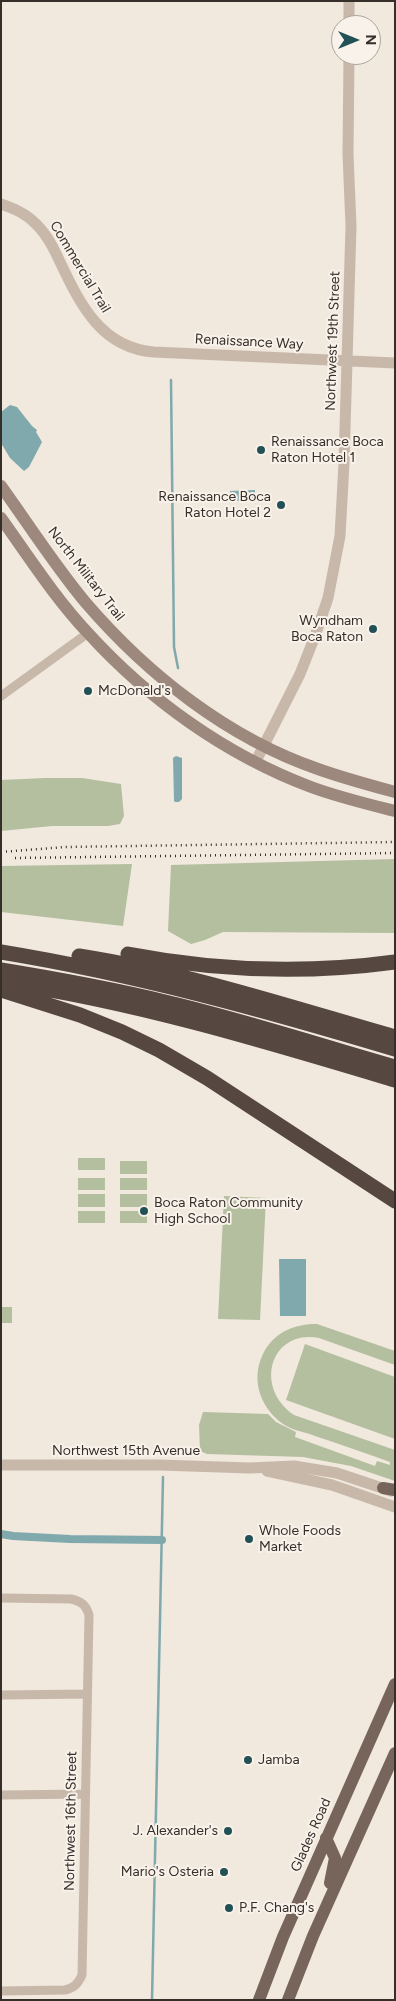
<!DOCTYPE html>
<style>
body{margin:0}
#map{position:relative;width:396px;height:2001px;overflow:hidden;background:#f1e8de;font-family:Figtree,sans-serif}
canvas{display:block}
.frame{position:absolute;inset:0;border:2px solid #362e29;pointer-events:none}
.north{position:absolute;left:331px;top:15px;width:50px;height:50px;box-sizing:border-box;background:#f9f2ea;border:1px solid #aba49d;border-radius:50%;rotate:90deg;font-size:14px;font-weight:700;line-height:20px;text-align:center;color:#362e29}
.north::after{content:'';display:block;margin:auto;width:18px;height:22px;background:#225155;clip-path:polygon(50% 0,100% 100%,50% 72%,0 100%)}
</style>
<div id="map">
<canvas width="396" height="2001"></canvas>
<div class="frame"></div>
<div class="north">N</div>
</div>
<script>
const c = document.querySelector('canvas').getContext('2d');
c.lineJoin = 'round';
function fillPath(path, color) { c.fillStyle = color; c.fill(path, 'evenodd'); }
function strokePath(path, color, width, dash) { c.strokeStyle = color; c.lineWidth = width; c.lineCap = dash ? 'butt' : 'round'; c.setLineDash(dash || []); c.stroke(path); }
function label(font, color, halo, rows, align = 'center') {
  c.font = font + ' Figtree,sans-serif'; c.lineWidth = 4; c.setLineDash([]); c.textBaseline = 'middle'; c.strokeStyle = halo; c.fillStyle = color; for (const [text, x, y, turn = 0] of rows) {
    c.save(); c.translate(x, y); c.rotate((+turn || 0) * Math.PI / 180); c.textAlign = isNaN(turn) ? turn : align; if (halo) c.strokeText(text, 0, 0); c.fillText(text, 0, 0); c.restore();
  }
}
fillPath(new Path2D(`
 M45 778H82L121 784 124 816 120 824 108 826H52L1 831V780Z
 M395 859V933L223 932 205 940 191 944 168 931 171 865Z
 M132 864 123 926 1 912V866Z
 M78 1158H105V1170H78Z
 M120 1161H147V1174H120Z
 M78 1178H105V1190H78Z
 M120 1178H147V1190H120Z
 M78 1194H105V1207H78Z
 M120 1194H147V1207H120Z
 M224 1196 266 1198 260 1320 218 1319Z
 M78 1211H105V1223H78Z
 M120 1211H147V1223H120Z
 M1 1307H12V1323H1Z
 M317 1324 395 1351V1365L319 1338C271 1329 253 1387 294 1415L395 1450V1481L351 1466 303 1457 207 1454 200 1451 199 1425 203 1412 268 1414 276 1422 296 1432 295 1437 375 1466 377 1461 390 1465V1462C365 1453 340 1444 315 1436 305 1432 291 1430 283 1424 258 1406 250 1376 265 1350 277 1331 295 1324 317 1324Z
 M305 1344 395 1377V1439L286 1400Z`), '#b4bf9f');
fillPath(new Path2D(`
 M10 405 17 407 32 426 37 430 36 432 42 442 29 467 24 471 10 458 1 443V412Z
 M255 490V500H245V498H240V501H230V491Z
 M176 756 182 758V799L179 802H175L174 801 173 758Z
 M279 1259H306V1316H280Z`), '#7fa9ac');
strokePath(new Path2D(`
 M171 380 174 647 178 668
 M152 2000 163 1477`), '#7fa9ac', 2.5);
strokePath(new Path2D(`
 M1 1534 13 1536 70 1539 162 1540`), '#7fa9ac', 8);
strokePath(new Path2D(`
 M1 696 88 633
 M1 1598 71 1599C81 1601 86 1605 89 1615L82 1975C78 1984 74 1988 65 1990L1 1991
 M1 1695 87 1694
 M1 1795 85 1794`), '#c8b8aa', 9);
strokePath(new Path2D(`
 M349 25V1
 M1 204C15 209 27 214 37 225 48 236 55 251 61 264 81 306 102 348 154 352L395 363
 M256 761 300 674 315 636 328 598 340 536 344 463 351 226 348 154 349 55
 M1 1465H159L250 1468 294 1466 337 1473 391 1491
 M267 1471 332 1485 395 1507`), '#c8b8aa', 11);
strokePath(new Path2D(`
 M1 486C29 525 55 566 86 603 148 675 228 738 318 769 343 778 369 785 395 792
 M1 518C29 557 55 598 88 633 149 700 226 755 311 787 338 797 367 804 395 811`), '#9c887c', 12);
strokePath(new Path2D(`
 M383 1488 395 1490
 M326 1838 335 1858 330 1883
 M259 2000 283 1937 395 1684
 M288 2000 313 1936 395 1753`), '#77655c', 12);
strokePath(new Path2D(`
 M1 952C135 974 265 1010 395 1049
 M128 954C216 971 306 974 395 962
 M79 956C187 973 290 1007 395 1037
 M1 970C56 979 111 989 165 1002 242 1020 318 1045 395 1067
 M3 982C137 1002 265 1041 395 1080
 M1 990 80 1015 122 1032 159 1050 207 1078 395 1201`), '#564841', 15);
strokePath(new Path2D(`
 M1 852 65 847 395 842
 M15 858 395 853`), '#362e29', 2.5, [1, 4]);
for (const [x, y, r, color] of [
 [261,450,5,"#225155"],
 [281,505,5,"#225155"],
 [373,629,5,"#225155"],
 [88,691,5,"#225155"],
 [144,1211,5,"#225155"],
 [249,1539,5,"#225155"],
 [248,1760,5,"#225155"],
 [228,1831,5,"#225155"],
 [224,1872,5,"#225155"],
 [229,1908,5,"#225155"]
]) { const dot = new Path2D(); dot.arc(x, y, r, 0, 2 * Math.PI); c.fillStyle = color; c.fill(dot); strokePath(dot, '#f9f2ea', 2); }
label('14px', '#362e29', '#f9f2ea', [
 ["Commercial Trail",80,267,59],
 ["Northwest 19th Street",333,341,-88],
 ["Renaissance Way",249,342,3],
 ["North Military Trail",86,574,52],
 ["Northwest 15th Avenue",126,1451],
 ["Northwest 16th Street",71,1821,-89],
 ["Glades Road",311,1835,-66]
]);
label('14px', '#362e29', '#f9f2ea', [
 ["Renaissance Boca",271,442],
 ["Raton Hotel 1",271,458],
 ["Renaissance Boca",271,497,"right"],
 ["Raton Hotel 2",271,513,"right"],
 ["Wyndham",363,621,"right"],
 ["Boca Raton",363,637,"right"],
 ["McDonald's",98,691],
 ["Boca Raton Community",154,1203],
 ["High School",154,1219],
 ["Whole Foods",259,1531],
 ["Market",259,1547],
 ["Jamba",258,1760],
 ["J. Alexander's",218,1831,"right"],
 ["Mario's Osteria",214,1872,"right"],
 ["P.F. Chang's",239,1908]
], 'left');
</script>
